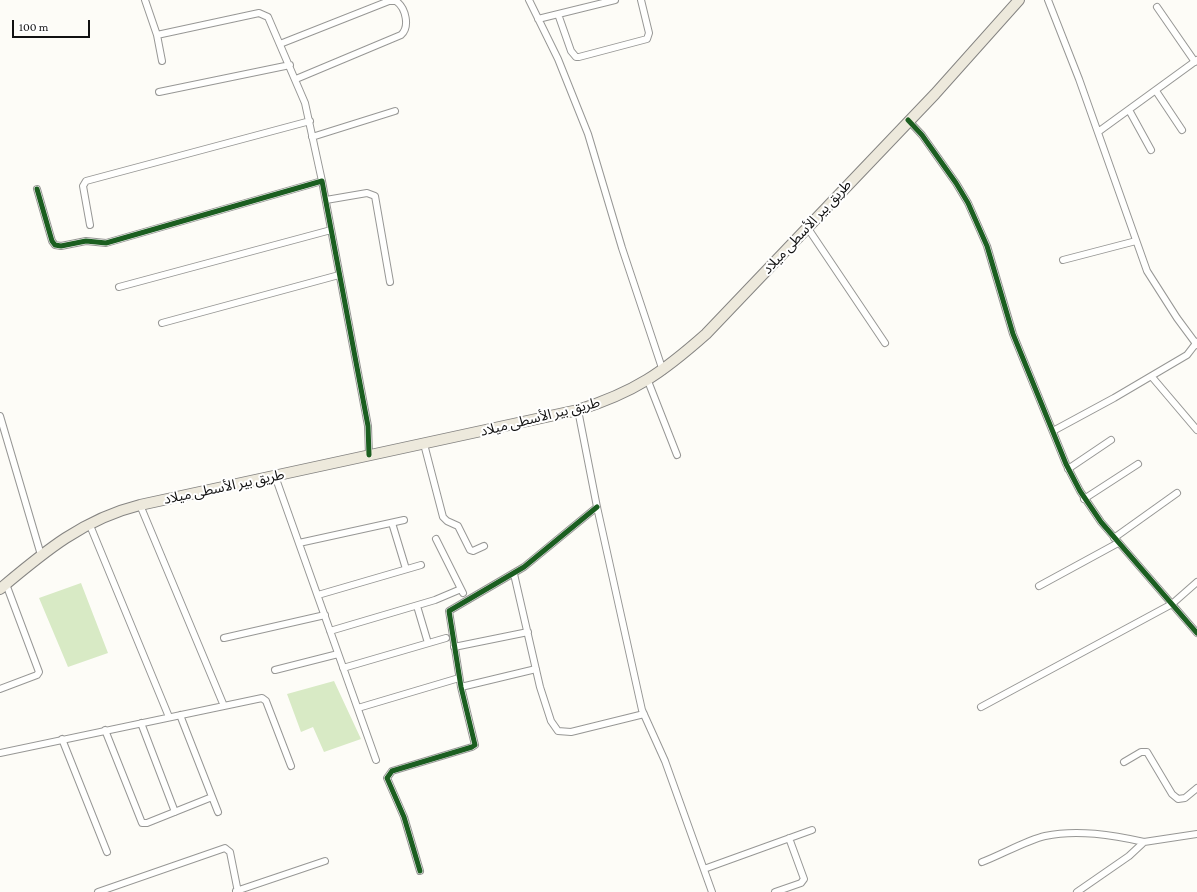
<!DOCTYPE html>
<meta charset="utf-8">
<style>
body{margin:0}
#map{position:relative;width:1197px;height:892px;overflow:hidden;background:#fdfcf7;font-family:"Crimson Pro",serif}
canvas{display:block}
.scale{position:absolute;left:12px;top:20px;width:78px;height:18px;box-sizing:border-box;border:2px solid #111;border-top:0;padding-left:5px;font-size:12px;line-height:14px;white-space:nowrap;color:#111;-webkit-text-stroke:3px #fff;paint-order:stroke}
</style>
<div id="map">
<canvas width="1197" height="892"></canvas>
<div class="scale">100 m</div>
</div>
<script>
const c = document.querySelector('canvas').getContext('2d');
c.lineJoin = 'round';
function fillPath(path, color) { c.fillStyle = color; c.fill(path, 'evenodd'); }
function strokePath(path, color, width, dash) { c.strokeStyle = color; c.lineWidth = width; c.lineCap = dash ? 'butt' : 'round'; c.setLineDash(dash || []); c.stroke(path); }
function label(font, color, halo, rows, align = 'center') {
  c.font = font + ' "Crimson Pro","Noto Sans Arabic",serif'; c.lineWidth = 4; c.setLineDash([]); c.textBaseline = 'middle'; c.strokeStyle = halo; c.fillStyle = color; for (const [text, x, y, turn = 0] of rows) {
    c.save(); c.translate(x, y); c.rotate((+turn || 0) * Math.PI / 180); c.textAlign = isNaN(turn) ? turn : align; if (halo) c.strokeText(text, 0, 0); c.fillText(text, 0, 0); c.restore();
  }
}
fillPath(new Path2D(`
 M81 583 108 653 68 667 39 598Z
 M334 681 361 739 324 752 313 727 301 732 287 694Z`), '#d8eac5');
const street = new Path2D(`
 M145 0 157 35
 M529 0 558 59 588 134 622 248 663 371
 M1048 0 1079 79 1147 271 1177 318 1197 345
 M1157 7 1195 62
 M558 14 571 51 576 57H579L647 39 649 33 641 0
 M538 19 615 0
 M280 44 389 1H396C406 8 410 27 401 35L296 79
 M162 61 157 35 259 13 268 17 305 103 322 181
 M1156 91 1182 130
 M159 92 290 65
 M1129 110 1151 150
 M908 120 922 135 956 183 968 203 987 246 1013 334 1066 464 1080 491 1101 522 1197 633
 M1098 132 1197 60
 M312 137 395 111
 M37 189 52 241 55 245 61 246 86 241 106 243 322 181 368 426 369 455
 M326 200 367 193 375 196 390 282
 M90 225 83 186 86 181 310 121
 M807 227 885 343
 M1063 260 1136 241
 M119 287 331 230
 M162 323 339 275
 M1152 377 1197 430
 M648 381 677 455
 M578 410 597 507 642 710 665 761 712 892
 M0 416 41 555
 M1053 431 1114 398 1187 355 1197 342
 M424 444 443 517 447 521 458 526 470 550 473 551 484 546
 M1068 469 1111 440
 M275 476 376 760
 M1084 499 1138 464
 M140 505 224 706
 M89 523 169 717
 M392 523 406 569
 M1114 538 1177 493
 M436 539 463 593
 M299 543 404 520
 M514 574 540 687 551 721 558 731 571 732 644 714
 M1039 586 1118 543
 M318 595 421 565
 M417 606 428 643
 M330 631 435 600 461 589
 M224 638 325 615
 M454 647 528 632
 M343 668 446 638
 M275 670 338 654
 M461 687 536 669
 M0 689 37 675 39 672 6 584
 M981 707 1172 604 1197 582
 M358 708 459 678
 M180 715 218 812
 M141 723 175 812
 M105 730 142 823H147L212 797
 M62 739 107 852
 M0 753 262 698 266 701 291 766
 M1124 762 1141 752H1147L1172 794 1178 799 1185 798 1197 788
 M982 862C1001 855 1027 840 1045 836 1077 829 1113 835 1144 842
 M704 869 812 830
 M420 871 404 817 387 778 392 771 472 747 475 745 461 687 449 611 524 567 597 507
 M236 891 325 861
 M98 892 225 848 230 852 238 892
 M775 892 801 883 804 879 789 838
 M1077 892 1129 856 1144 842 1197 834`);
const primary = new Path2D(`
 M0 589C44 552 83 519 140 505L578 410C635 392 662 373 706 334L935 94 1019 0`);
strokePath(street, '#979795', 8);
strokePath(primary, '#858482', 12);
strokePath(street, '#fffffe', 6);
strokePath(primary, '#ede9dc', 10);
strokePath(new Path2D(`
 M908 120 922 135 956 183 968 203 987 246 1013 334 1066 464 1080 491 1101 522 1197 633
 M37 189 52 241 55 245 61 246 86 241 106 243 322 181 368 426 369 455
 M420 871 404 817 387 778 392 771 472 747 475 745 461 687 449 611 524 567 597 507`), '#1b5e20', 5);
label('14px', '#111', '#fff', [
 ["طريق بير الأسطى ميلاد",807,227,-47],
 ["طريق بير الأسطى ميلاد",540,417,-14],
 ["طريق بير الأسطى ميلاد",224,487,-12]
]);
</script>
